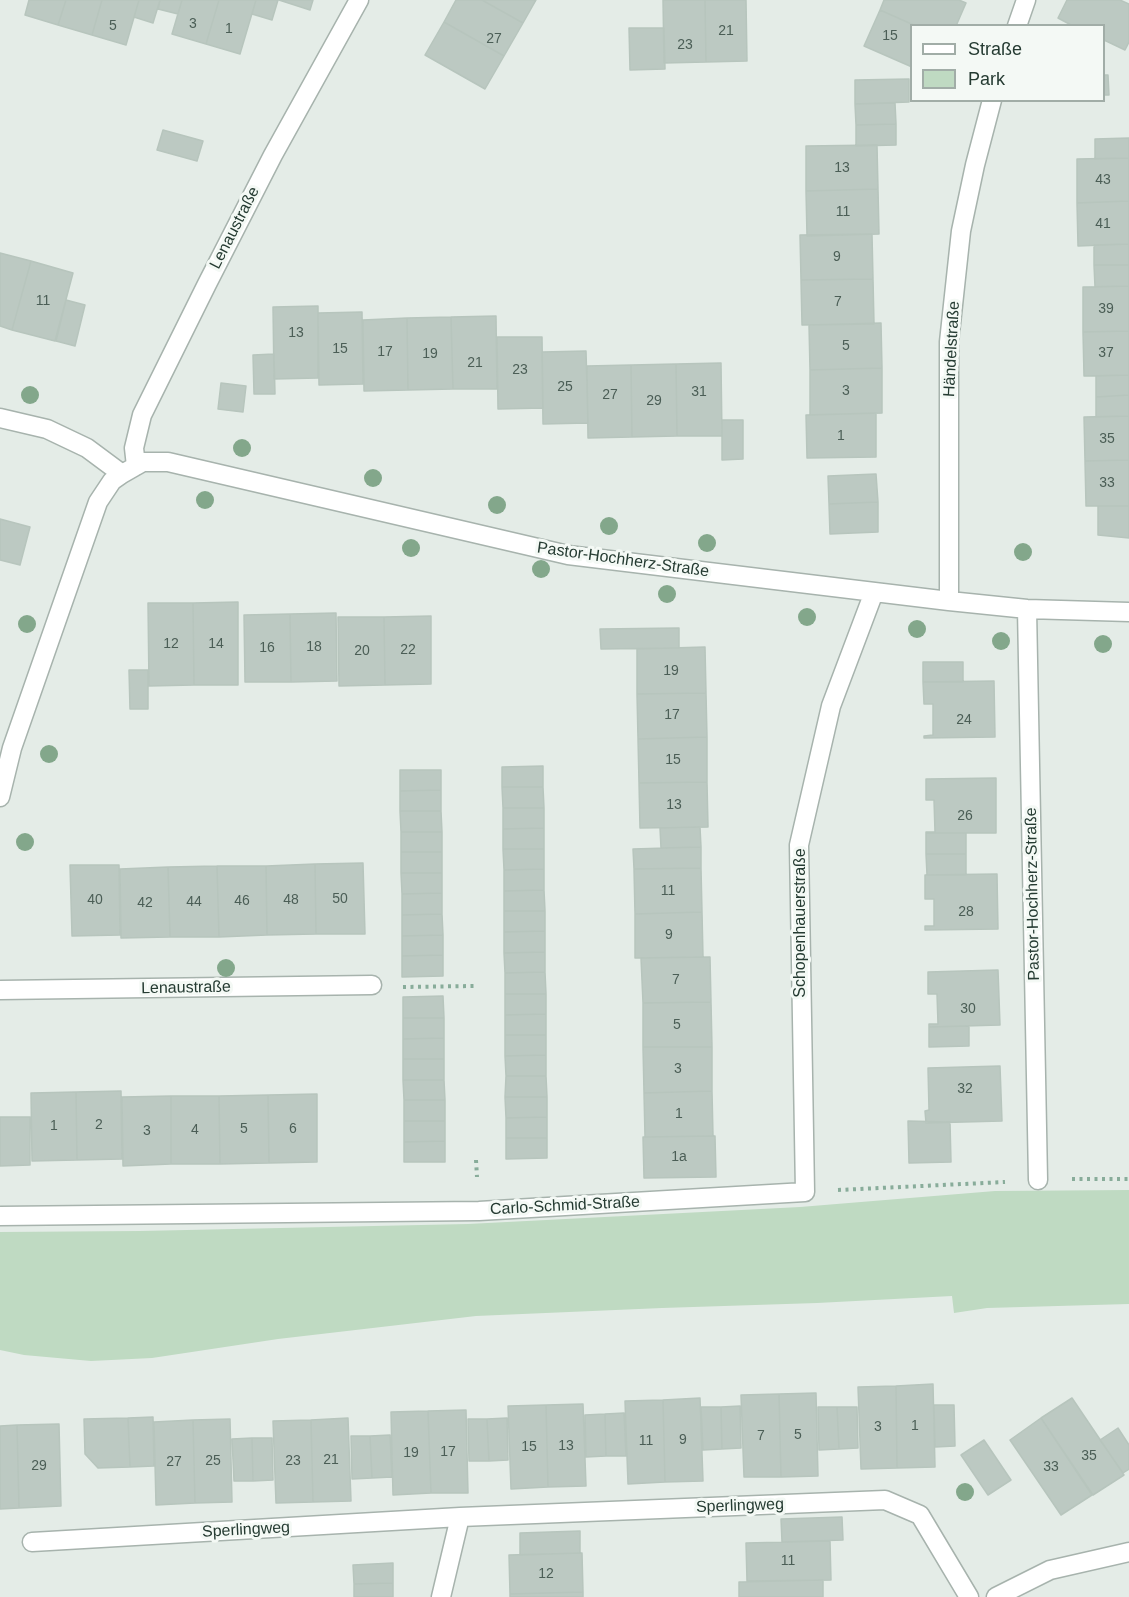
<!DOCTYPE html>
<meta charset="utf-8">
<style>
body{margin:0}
#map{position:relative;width:1129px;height:1597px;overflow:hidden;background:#e4ece7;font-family:Helvetica,sans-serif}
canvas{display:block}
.legend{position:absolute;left:910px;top:24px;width:195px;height:78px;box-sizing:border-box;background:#f4f9f5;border:2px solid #a1ada7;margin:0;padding:8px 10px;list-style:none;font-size:18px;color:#253b32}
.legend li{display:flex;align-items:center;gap:12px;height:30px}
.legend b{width:30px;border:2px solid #a1ada7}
</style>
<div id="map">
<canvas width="1129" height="1597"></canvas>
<ul class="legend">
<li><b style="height:8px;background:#fff"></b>Straße</li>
<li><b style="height:16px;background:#bfdac2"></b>Park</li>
</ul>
</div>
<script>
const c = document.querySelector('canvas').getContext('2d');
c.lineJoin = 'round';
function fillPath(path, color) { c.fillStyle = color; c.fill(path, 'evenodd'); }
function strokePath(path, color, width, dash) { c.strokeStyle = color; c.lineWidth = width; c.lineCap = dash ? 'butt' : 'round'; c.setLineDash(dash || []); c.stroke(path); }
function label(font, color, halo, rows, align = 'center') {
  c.font = font + ' Helvetica,sans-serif'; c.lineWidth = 6; c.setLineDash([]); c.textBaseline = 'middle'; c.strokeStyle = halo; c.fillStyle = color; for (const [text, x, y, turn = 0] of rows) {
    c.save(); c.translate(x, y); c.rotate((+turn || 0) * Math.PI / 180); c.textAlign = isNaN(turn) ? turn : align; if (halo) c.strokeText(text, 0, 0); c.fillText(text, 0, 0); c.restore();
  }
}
fillPath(new Path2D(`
 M1129 1190V1304L987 1308 954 1313 952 1296 817 1303 662 1308 476 1316 278 1339 152 1358 91 1361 24 1355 0 1350V1232L140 1231 468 1224 800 1207 995 1191Z`), '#bfdac2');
const building = new Path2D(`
 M29 0H66L58 25 25 15Z
 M66 0H102L92 35 58 25Z
 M102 0H139L126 45 92 35Z
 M139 0H160L153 23 134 17Z
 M160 0H182L178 14 158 9Z
 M182 0H219L206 44 172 34Z
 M219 0H256L240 54 206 44Z
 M256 0H278L272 20 252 14Z
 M279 0H313L310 10Z
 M456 0H482L523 23 504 56 444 22Z
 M482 0H536L523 23Z
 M663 0H705L706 62 664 63Z
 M705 0H746L747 61 706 62Z
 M884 0H959L966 3 956 26H916L880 10Z
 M1067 0H1120L1129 4V42L1125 50 1104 40V26H1073L1058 18Z
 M880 10 916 26H912V67L864 46Z
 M444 22 504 56 485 89 425 55Z
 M629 28H664L665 69 630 70Z
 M1104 75H1108L1109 95H1104Z
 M909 79V102L855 104V80Z
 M895 103 896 124 856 125 855 104Z
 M896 124V145L856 146V125Z
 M163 130 203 141 197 161 157 150Z
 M1129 138V158L1095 159V139Z
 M877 145 878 189 806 191V146Z
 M1129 158V201L1077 203V159Z
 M878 189 879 234 807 236 806 191Z
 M1129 201V244L1078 246 1077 203Z
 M872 234 873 279 801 280 800 235Z
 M1129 244V265H1094V245Z
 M0 253 31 261 12 330 0 326Z
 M31 261 73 273 55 341 12 330Z
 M1094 265H1129V286L1095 287Z
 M873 279 874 324 802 325 801 280Z
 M1129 286V331L1083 332V287Z
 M66 300 85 305 75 346 56 341Z
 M318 306V378L274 379 273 307Z
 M362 312 363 384 319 385 318 313Z
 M496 316 497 389H453L451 317Z
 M451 317 453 389 408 390 407 318Z
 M407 318 408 390 364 391 363 320Z
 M881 323 882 368 810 370 809 325Z
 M1129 331V375L1084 376 1083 332Z
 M497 337H542L543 408 498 409Z
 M586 351 588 423 543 424 542 352Z
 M274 354 275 394H254L253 355Z
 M721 363 722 436H677L676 364Z
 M676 364 677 436 632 437 631 365Z
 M631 365 632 437 588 438 587 366Z
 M882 368V413L810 415V370Z
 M1129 375V395L1096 397V376Z
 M221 383 246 386 243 412 218 409Z
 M1129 395V416L1096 417V397Z
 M876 413V457L807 458 806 415Z
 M1129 416V460L1085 461 1084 417Z
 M722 420H743V459L722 460Z
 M1129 460V506H1086L1085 461Z
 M876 474 878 502 829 504 828 476Z
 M878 502V532L830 534 829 504Z
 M1098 506H1129V538L1098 535Z
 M0 519 30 527 20 565 0 560Z
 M238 602V685H194L193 603Z
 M148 603H193L194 685 149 686Z
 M336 613 337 681 291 682 290 614Z
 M290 614 291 682H245L244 615Z
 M431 616V684L385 685 384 617Z
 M338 617H384L385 685 339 686Z
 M679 628V648L601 649 600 629Z
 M705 647 706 693 637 694V649Z
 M923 662H963V682H923Z
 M129 670H148V709H130Z
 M994 681 995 737 924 738V736L933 735V704H924L923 682Z
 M706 693 707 737 638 739 637 694Z
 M707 737V782L639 783 638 739Z
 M543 766V787H502V767Z
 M400 770H441V790L400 791Z
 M996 778V833H926V832H935L934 800H926V779Z
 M707 782 708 827 640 828 639 783Z
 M502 787H543L544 808H503Z
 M441 790V811H400V791Z
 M503 808H544V828L503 829Z
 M400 811H441L442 832H401Z
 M700 827 701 847 661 848 660 828Z
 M544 828V849H503V829Z
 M401 832H442V852H401Z
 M926 833H966V854H926Z
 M701 847V868L634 869 633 849Z
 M503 849H544V869L504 870Z
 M401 852H442V873H401Z
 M926 854H966V875H927Z
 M363 863 365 934H316L315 864Z
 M315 864 316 934 267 935 266 866Z
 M70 865H119L120 935 72 936Z
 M217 866 219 937H170L168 867Z
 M217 866H266L267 935 219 937Z
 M168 867 170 937 121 938 120 869Z
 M701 868 702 912 635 914 634 869Z
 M544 869V890L504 891V870Z
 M401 873H442V893L402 894Z
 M997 874 998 929 925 930V926H934V899H925V875Z
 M544 890 545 911H504V891Z
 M442 893V914L402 915V894Z
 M504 911H545V931L504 932Z
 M702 912 703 957 635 958V914Z
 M442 914 443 935 402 936V915Z
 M545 931V952L504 953V932Z
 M443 935V955L402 956V936Z
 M545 952V972L505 973 504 953Z
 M443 955V976L402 977V956Z
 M710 957 711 1002 643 1003 641 958Z
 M998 970 1000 1025 929 1027V1024H938L937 994H928V972Z
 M545 972 546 994H505V973Z
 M505 994H546V1014L505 1015Z
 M443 996 444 1018H403V997Z
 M711 1002 712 1047H643V1003Z
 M546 1014V1035H505V1015Z
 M403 1018H444V1038L403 1039Z
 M969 1026V1046L929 1047V1027Z
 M505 1035H546V1055L505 1056Z
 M444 1038V1059H403V1039Z
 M643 1047H712V1091L644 1093Z
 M546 1055V1076H506L505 1056Z
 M403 1059H444V1080H403Z
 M1000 1066 1002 1121 926 1123 925 1111 929 1110 928 1068Z
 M506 1076H546L547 1097H505Z
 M403 1080H444L445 1100H404Z
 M121 1091 122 1159 77 1160 76 1092Z
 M712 1091 713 1136 645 1137 644 1093Z
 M76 1092 77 1160 32 1161 31 1093Z
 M317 1094V1162L269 1163 268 1095Z
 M268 1095 269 1163 220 1164 219 1096Z
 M171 1096V1164L123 1166 122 1097Z
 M171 1096H219L220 1164H171Z
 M505 1097H547V1117L506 1118Z
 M404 1100H445V1121H404Z
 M0 1117H30V1165L0 1166Z
 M547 1117V1138H506V1118Z
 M404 1121H445V1141L404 1142Z
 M908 1121 950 1122 951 1162 909 1163Z
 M715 1136 716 1177 644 1178 643 1137Z
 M506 1138H547V1158L506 1159Z
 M445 1141V1162H404V1142Z
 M933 1384 935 1467 897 1468 896 1386Z
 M896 1386 897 1468 861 1469 858 1387Z
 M816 1393 818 1476 781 1477 779 1394Z
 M779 1394 781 1477H744L741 1395Z
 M700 1398 703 1481 665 1482 663 1400Z
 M1072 1398 1124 1475 1093 1495 1041 1418Z
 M663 1400 665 1482 628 1484 625 1401Z
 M583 1404 586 1486 548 1487 546 1405Z
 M546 1405 548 1487 511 1489 508 1406Z
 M934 1405H954L955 1446 935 1447Z
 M740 1406 741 1448 722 1449 721 1407Z
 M701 1407H721L722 1449 703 1450Z
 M818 1407H837L839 1449 819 1450Z
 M837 1407H857L858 1448 839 1449Z
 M466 1410 468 1493H431L428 1411Z
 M428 1411 431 1493 393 1495 391 1412Z
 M624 1413 626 1456H606L605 1414Z
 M605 1414 606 1456 586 1457 585 1415Z
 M153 1417 154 1466 130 1467 128 1418Z
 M128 1418 130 1467 98 1468 85 1454 84 1419Z
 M348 1418 351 1501 313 1502 311 1420Z
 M507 1418 508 1460 489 1461 487 1419Z
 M1041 1418 1092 1495 1061 1515 1010 1440Z
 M230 1419 232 1502 195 1503 193 1420Z
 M468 1419H487L489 1461H469Z
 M193 1420 195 1503 156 1505 154 1422Z
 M311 1420 313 1502 276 1503 273 1421Z
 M59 1424 61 1506 19 1508 17 1425Z
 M17 1425 19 1508 0 1509V1426Z
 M1118 1428 1129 1445V1469L1123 1473 1100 1440Z
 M390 1435 392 1477 372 1478 370 1436Z
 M351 1436H370L372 1478 352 1479Z
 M252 1438 253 1481H234L232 1439Z
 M252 1438H272L273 1480 253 1481Z
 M984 1440 1011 1480 988 1495 961 1455Z
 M842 1517 843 1540 782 1542 781 1519Z
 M580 1531V1553L520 1555V1533Z
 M830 1541 831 1580 747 1581 746 1543Z
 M582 1553 583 1592 510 1594 509 1555Z
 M393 1563V1583L354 1584 353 1565Z
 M823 1580V1597H739V1582Z
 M393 1583V1597H354V1584Z
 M583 1592V1597H510V1594Z`);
fillPath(building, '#bcc9c2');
strokePath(building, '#b7c5bd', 1.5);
const minor = new Path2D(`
 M1017 26 1026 0
 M0 418 47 429 87 448 122 474
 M136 466 134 448 142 415 207 284 273 155 359 0
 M949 601V342L961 231 975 165 992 100
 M1027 609 1038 1180
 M0 797 12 748 98 502 112 481 122 474 143 462H168L568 555 949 601 1027 609 1129 612
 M0 990 372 985
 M0 1216 479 1211 805 1192 799 845 831 706 874 592
 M32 1542 460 1517 885 1500 920 1515 969 1597
 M441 1597 460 1517
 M996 1597 1050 1570 1129 1552`);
strokePath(minor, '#a7b3ad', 21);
strokePath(new Path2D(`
 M403 987 474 986
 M476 1160 477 1177
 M1072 1179H1129
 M838 1190 1005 1182`), '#88ac9a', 4, [3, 4.5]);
strokePath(minor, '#fff', 18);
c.fillStyle = '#83a78b';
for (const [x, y] of [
 [30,395],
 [242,448],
 [373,478],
 [205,500],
 [497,505],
 [609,526],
 [707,543],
 [411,548],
 [1023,552],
 [541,569],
 [667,594],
 [807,617],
 [27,624],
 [917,629],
 [1001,641],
 [1103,644],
 [49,754],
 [25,842],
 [226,968],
 [965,1492]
]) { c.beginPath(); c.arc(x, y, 9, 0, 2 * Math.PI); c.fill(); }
label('14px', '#4b5e56', null, [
 ["3",193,24],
 ["5",113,26],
 ["1",229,29],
 ["21",726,31],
 ["15",890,36],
 ["27",494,39],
 ["23",685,45],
 ["13",842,168],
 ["43",1103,180],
 ["11",843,212],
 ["41",1103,224],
 ["9",837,257],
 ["11",43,301],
 ["7",838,302],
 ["39",1106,309],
 ["13",296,333],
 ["5",846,346],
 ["15",340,349],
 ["17",385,352],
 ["37",1106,353],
 ["19",430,354],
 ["21",475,363],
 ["23",520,370],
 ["25",565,387],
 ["3",846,391],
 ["31",699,392],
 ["27",610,395],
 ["29",654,401],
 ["1",841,436],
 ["35",1107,439],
 ["33",1107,483],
 ["12",171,644],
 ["14",216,644],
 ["18",314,647],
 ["16",267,648],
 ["22",408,650],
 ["20",362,651],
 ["19",671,671],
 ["17",672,715],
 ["24",964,720],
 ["15",673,760],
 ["13",674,805],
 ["26",965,816],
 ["11",668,891],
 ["50",340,899],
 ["40",95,900],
 ["48",291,900],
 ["46",242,901],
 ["44",194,902],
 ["42",145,903],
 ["28",966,912],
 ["9",669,935],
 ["7",676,980],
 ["30",968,1009],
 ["5",677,1025],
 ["3",678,1069],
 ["32",965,1089],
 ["1",679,1114],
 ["2",99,1125],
 ["1",54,1126],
 ["5",244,1129],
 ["6",293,1129],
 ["4",195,1130],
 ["3",147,1131],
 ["1a",679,1157],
 ["1",915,1426],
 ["3",878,1427],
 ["5",798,1435],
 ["7",761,1436],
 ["9",683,1440],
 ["11",646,1441],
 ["13",566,1446],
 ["15",529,1447],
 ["17",448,1452],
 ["19",411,1453],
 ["35",1089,1456],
 ["21",331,1460],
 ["25",213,1461],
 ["23",293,1461],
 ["27",174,1462],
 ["29",39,1466],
 ["33",1051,1467],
 ["11",788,1561],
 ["12",546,1574]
]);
label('16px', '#253b32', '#f4f9f5', [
 ["Lenaustraße",235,228,-63],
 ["Händelstraße",952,349,-87],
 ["Pastor-Hochherz-Straße",623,560,8],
 ["Pastor-Hochherz-Straße",1033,894,-91],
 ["Schopenhauerstraße",801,923,-90],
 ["Lenaustraße",186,988,-1],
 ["Carlo-Schmid-Straße",565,1206,-3],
 ["Sperlingweg",740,1506,-2],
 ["Sperlingweg",246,1530,-3]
]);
</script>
